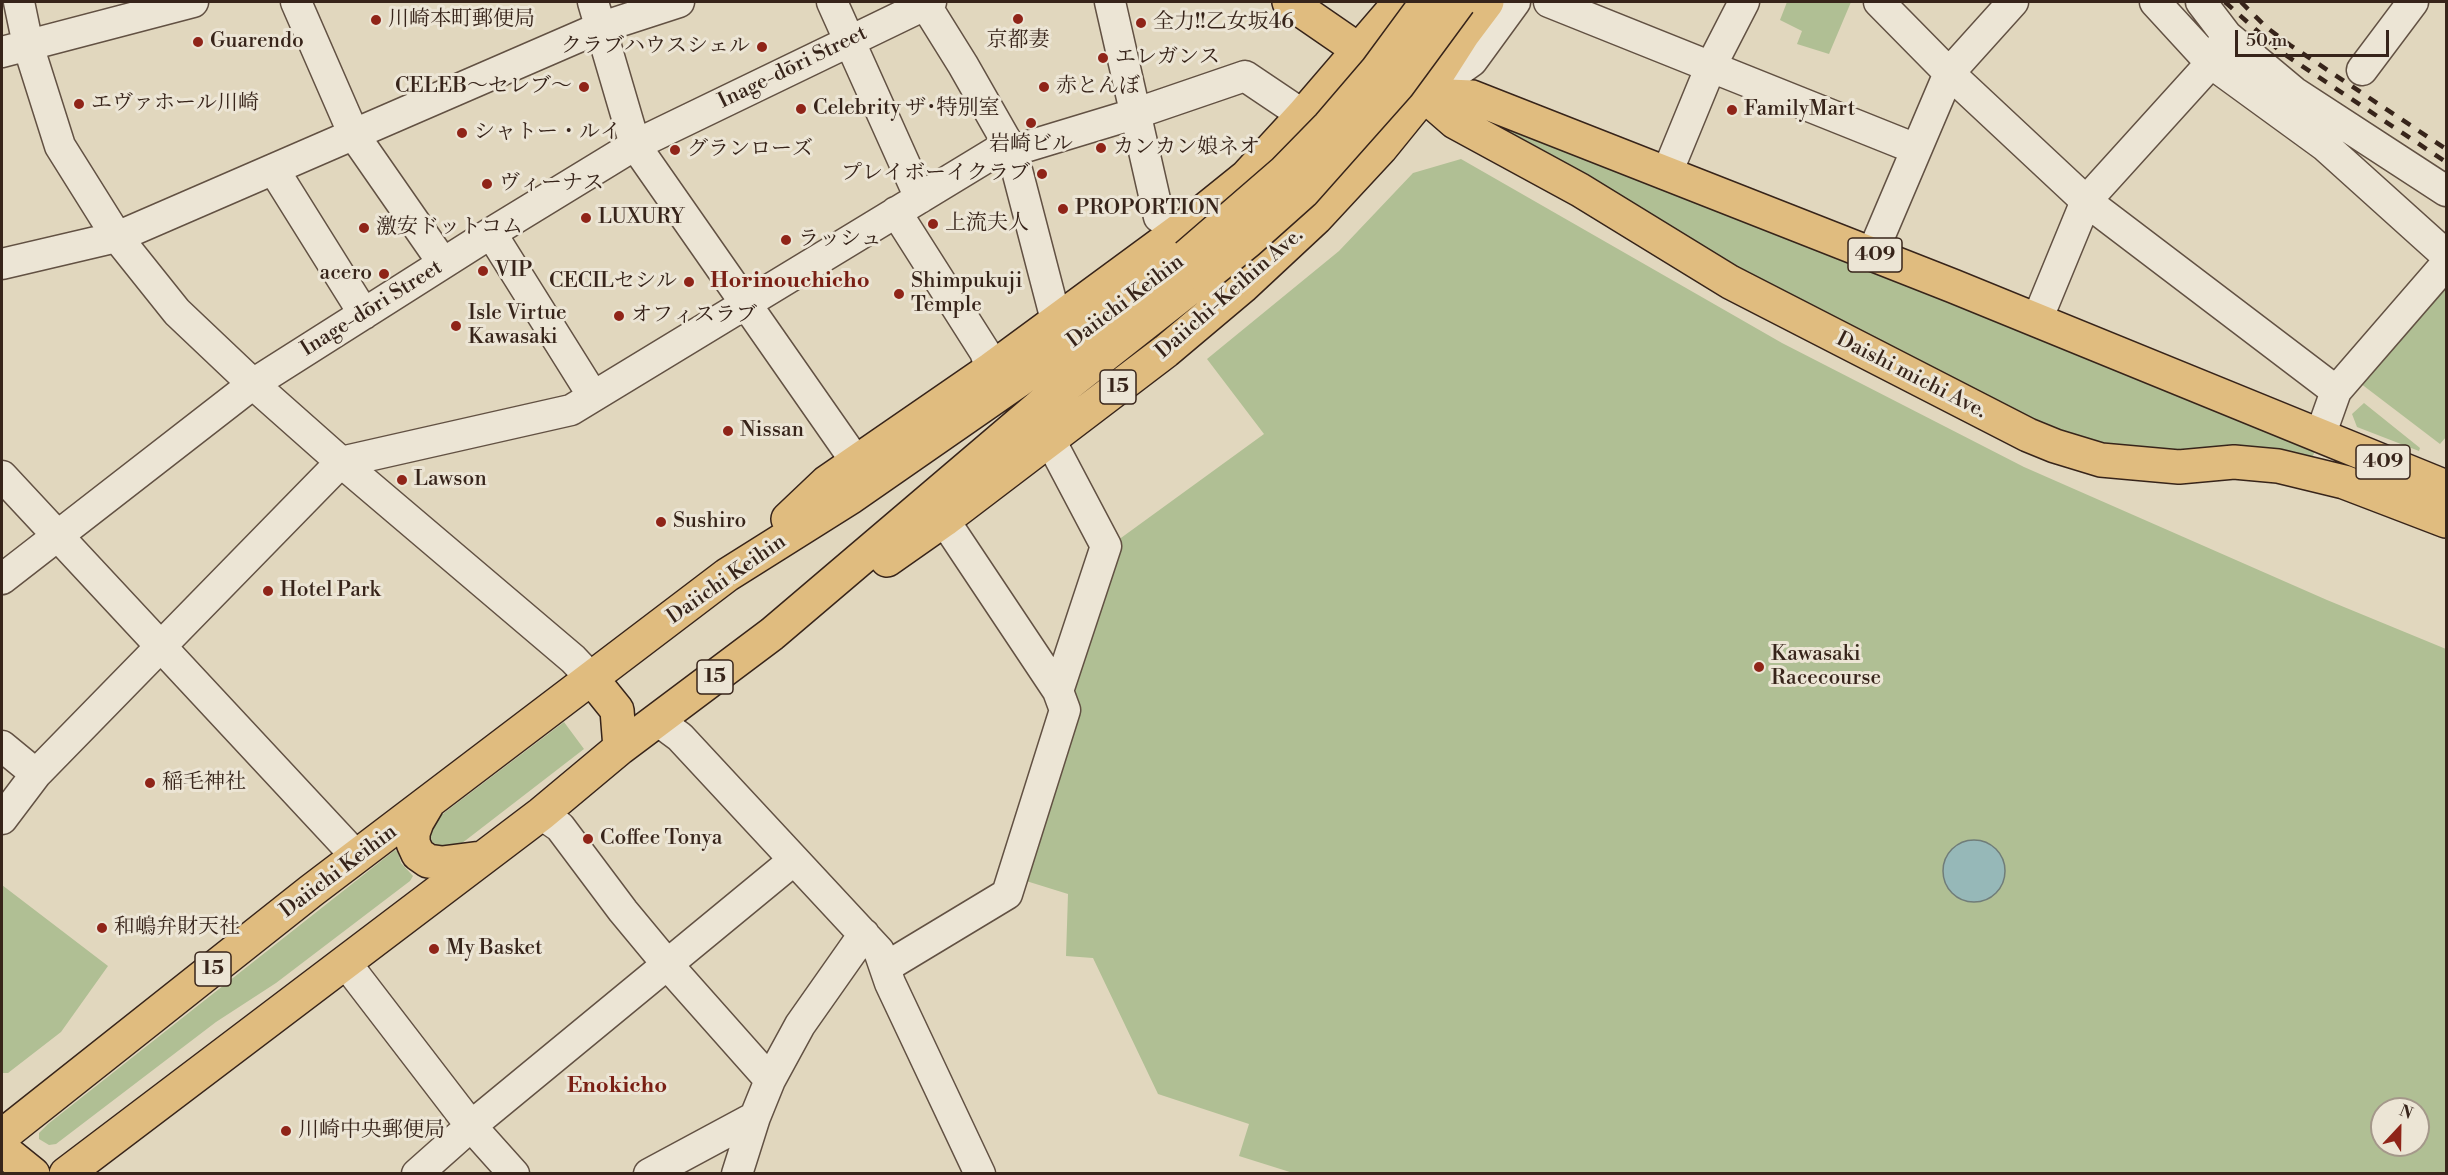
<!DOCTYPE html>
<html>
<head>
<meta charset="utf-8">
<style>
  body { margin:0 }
  #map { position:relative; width:2448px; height:1175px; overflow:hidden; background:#e1d7be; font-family:"Libre Bodoni",serif }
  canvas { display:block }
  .frame { position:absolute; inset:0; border:3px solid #37241a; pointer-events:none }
  .north { position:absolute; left:2370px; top:1097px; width:60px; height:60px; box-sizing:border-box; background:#ece5d5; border:2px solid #a4988a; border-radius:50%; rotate:22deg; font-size:16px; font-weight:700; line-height:24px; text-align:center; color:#37241a }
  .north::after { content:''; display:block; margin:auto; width:21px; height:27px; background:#8f2418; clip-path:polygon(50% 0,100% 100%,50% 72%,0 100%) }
  .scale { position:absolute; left:2235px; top:30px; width:154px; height:27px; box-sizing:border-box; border:3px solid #37241a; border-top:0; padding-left:8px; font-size:18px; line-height:21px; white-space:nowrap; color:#37241a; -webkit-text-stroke:4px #ece5d5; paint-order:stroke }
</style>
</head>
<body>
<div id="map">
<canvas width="2448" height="1175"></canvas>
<div class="frame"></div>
<div class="north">N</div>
<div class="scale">50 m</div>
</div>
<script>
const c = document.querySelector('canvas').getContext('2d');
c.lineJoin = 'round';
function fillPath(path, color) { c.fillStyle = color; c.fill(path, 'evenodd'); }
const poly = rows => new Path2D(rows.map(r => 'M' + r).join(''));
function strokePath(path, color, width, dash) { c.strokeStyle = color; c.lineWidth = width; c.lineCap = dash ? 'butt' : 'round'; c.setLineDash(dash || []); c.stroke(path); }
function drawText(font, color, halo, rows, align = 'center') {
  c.font = font + ' "Libre Bodoni","Noto Serif JP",serif'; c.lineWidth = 6; c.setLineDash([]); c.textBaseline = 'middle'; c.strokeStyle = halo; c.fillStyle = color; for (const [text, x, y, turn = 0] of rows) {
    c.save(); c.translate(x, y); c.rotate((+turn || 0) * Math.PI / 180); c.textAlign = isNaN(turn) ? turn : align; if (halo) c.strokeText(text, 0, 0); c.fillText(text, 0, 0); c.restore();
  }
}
fillPath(poly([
  [1787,2,1851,2,1829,54,1797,44,1802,31,1780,20],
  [1499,114,2317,445,2313,456,2187,455,2071,441,1725,268,1495,126],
  [1461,159,1782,343,2024,467,2327,600,2446,649,2446,1173,1293,1173,1239,1156,1249,1124,1158,1094,1093,958,1066,956,1068,894,1023,880,1066,684,1114,543,1264,434,1207,359,1339,251,1413,173],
  [2382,1109,2418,1109,2418,1145,2382,1145],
  [2446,281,2446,437,2440,444,2356,380],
  [2364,403,2420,448,2419,451,2357,427,2352,414],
  [564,722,584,749,457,847,440,847,432,842,430,834,436,819],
  [395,850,398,852,401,863,413,876,410,881,276,983,216,1022,56,1144,49,1145,39,1139,39,1133,48,1124],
  [2,885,108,966,61,1032,8,1073,2,1073]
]), '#b0bf94');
const water = poly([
  '1943 871a31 31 0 1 1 62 0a31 31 0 1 1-62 0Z'
]);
fillPath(water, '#96b8b8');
strokePath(water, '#707d79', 1.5);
const minor = poly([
  [19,2,28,45,60,146,117,237,177,312,253,384,341,462,573,659,592,679],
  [296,2,354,135,443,263],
  [593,2,635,145,857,463],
  [832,2,920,198],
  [1110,2,1159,217],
  [1549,2,1916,149],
  [1879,2,1949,73,2086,201,2336,391],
  [2155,2,2211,63,2325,146,2446,255],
  [2201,2,2227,36,2294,92,2446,191],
  [925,4,963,65,1012,151,1056,320],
  [2,52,193,2],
  [2362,70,2413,2],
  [1427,93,1472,61,1515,2],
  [1012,151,1134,114,1245,76,1303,115],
  [274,170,364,314],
  [1667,173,1711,66,1744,2],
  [896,212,985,352,991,369],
  [491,233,593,396],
  [1872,254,1949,73,2013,2],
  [2,264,117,237,599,28,679,2],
  [2037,320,2086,201,2211,63,2227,36],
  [2320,436,2336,391,2446,264],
  [1049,438,1106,546,1058,691],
  [2,476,357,857],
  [2,579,253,384,491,233,635,145,931,2],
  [657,720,680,737,879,951,890,983,980,1174],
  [2,746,36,774],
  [541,814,560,827,623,911,667,964,770,1080],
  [2,819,36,774,341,462,571,410,1007,145],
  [345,962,471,1126,514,1174],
  [886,967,1007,894,1065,710,1058,691,944,520],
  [417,1174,471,1126,794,860],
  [649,1174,755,1117],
  [737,1174,755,1117,770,1080,800,1025,864,934]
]);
const highway = poly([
  [1289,2,1424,95,1455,122,1580,190,1730,282,2028,435,2055,446,2101,460,2179,467,2234,462,2278,466,2344,482,2446,521],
  [1424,95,1472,97,1953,286,2446,487],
  [788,519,827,482,991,369,1180,230,1247,176,1303,115,1400,2],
  [887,560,944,520,1166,351,1242,287,1316,218,1381,148,1424,95,1463,34,1487,2],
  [592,679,617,710,620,748],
  [427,805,417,822,413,833,413,843,418,854,428,861,442,863,481,858],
  [2,1136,311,891,727,575,851,497,1018,381,1187,256],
  [2,1149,33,1174],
  [66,1174,541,814,620,748,772,634,1040,406,1205,276]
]);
strokePath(minor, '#625143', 33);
strokePath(highway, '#37241a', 36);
strokePath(minor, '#ece5d5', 30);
strokePath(highway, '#e0bc7f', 33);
strokePath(poly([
  [2225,2,2281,52,2446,162],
  [2241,2,2266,27,2290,45,2446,149]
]), '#37241a', 4.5, [10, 10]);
const highwayBridge = poly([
  [1187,256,1284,172,1329,126,1377,70,1427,2],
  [1205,276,1247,242,1303,192,1398,85,1459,2]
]);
strokePath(highwayBridge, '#37241a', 36, []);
strokePath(highwayBridge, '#e0bc7f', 33);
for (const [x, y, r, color] of [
  [1018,19,6,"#8f2418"],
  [376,20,6,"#8f2418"],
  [1141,23,6,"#8f2418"],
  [198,42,6,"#8f2418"],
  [762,47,6,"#8f2418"],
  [1103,58,6,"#8f2418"],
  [584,87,6,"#8f2418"],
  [1044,87,6,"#8f2418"],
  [79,104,6,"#8f2418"],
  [801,109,6,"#8f2418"],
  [1732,110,6,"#8f2418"],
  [1031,123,6,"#8f2418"],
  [462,133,6,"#8f2418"],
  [1101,148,6,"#8f2418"],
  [675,150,6,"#8f2418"],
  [1042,174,6,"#8f2418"],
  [487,184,6,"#8f2418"],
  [1063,209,6,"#8f2418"],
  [586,218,6,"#8f2418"],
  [933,224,6,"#8f2418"],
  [364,228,6,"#8f2418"],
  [786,240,6,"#8f2418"],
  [483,271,6,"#8f2418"],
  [384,274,6,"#8f2418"],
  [689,282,6,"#8f2418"],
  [899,294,6,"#8f2418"],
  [619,316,6,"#8f2418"],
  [456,326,6,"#8f2418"],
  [728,431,6,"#8f2418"],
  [402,480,6,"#8f2418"],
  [661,522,6,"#8f2418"],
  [268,591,6,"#8f2418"],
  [1759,667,6,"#8f2418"],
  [150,783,6,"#8f2418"],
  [588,839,6,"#8f2418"],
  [102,928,6,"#8f2418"],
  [434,949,6,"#8f2418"],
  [286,1131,6,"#8f2418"]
]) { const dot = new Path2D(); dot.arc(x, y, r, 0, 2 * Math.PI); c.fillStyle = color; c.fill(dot); strokePath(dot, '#ece5d5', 2); }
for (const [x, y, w] of [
  [1875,255,54],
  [1118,387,36],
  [2383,462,54],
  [715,677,36],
  [213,969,36]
]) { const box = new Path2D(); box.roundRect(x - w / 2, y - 17, w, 34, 4.5); c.fillStyle = '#ece5d5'; c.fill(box); strokePath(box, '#37241a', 1.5); }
drawText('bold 20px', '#37241a', null, [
  ["409",1875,255],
  ["15",1118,387],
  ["409",2383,462],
  ["15",715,677],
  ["15",213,969]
]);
drawText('21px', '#37241a', '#ece5d5', [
  ["川崎本町郵便局",388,20],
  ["全力!!乙女坂46",1153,23],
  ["京都妻",1018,41,"center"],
  ["Guarendo",210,42],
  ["クラブハウスシェル",750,47,"right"],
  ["エレガンス",1115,58],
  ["CELEB～セレブ～",572,87,"right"],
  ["赤とんぼ",1056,87],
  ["エヴァホール川崎",91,104],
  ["Celebrity ザ･特別室",813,109],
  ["FamilyMart",1744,110],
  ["シャトー・ルイ",474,133],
  ["岩崎ビル",1031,145,"center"],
  ["カンカン娘ネオ",1113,148],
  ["グランローズ",687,150],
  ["プレイボーイクラブ",1030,174,"right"],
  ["ヴィーナス",499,184],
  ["PROPORTION",1075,209],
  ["LUXURY",598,218],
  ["上流夫人",945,224],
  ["激安ドットコム",376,228],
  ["ラッシュ",798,240],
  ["VIP",495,271],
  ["acero",372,274,"right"],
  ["CECILセシル",677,282,"right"],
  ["Shimpukuji",911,282],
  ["Temple",911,306],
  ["Isle Virtue",468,314],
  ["Kawasaki",468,338],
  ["オフィスラブ",631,316],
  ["Nissan",740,431],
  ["Lawson",414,480],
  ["Sushiro",673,522],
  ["Hotel Park",280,591],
  ["Kawasaki",1771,655],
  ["Racecourse",1771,679],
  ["稲毛神社",162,783],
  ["Coffee Tonya",600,839],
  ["和嶋弁財天社",114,928],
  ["My Basket",446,949],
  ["川崎中央郵便局",298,1131]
], 'left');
drawText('21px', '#37241a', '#ece5d5', [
  ["Inage-dōri Street",793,68,-26],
  ["Daiichi-Keihin Ave.",1230,294,-41],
  ["Daiichi Keihin",1126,302,-37],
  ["Inage-dōri Street",372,309,-32],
  ["Daishi michi Ave.",1911,376,27],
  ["Daiichi Keihin",727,580,-35],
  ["Daiichi Keihin",339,872,-37]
]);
drawText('bold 22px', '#7a1f14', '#ece5d5', [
  ["Horinouchicho",790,282],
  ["Enokicho",617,1087]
]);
</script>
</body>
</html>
